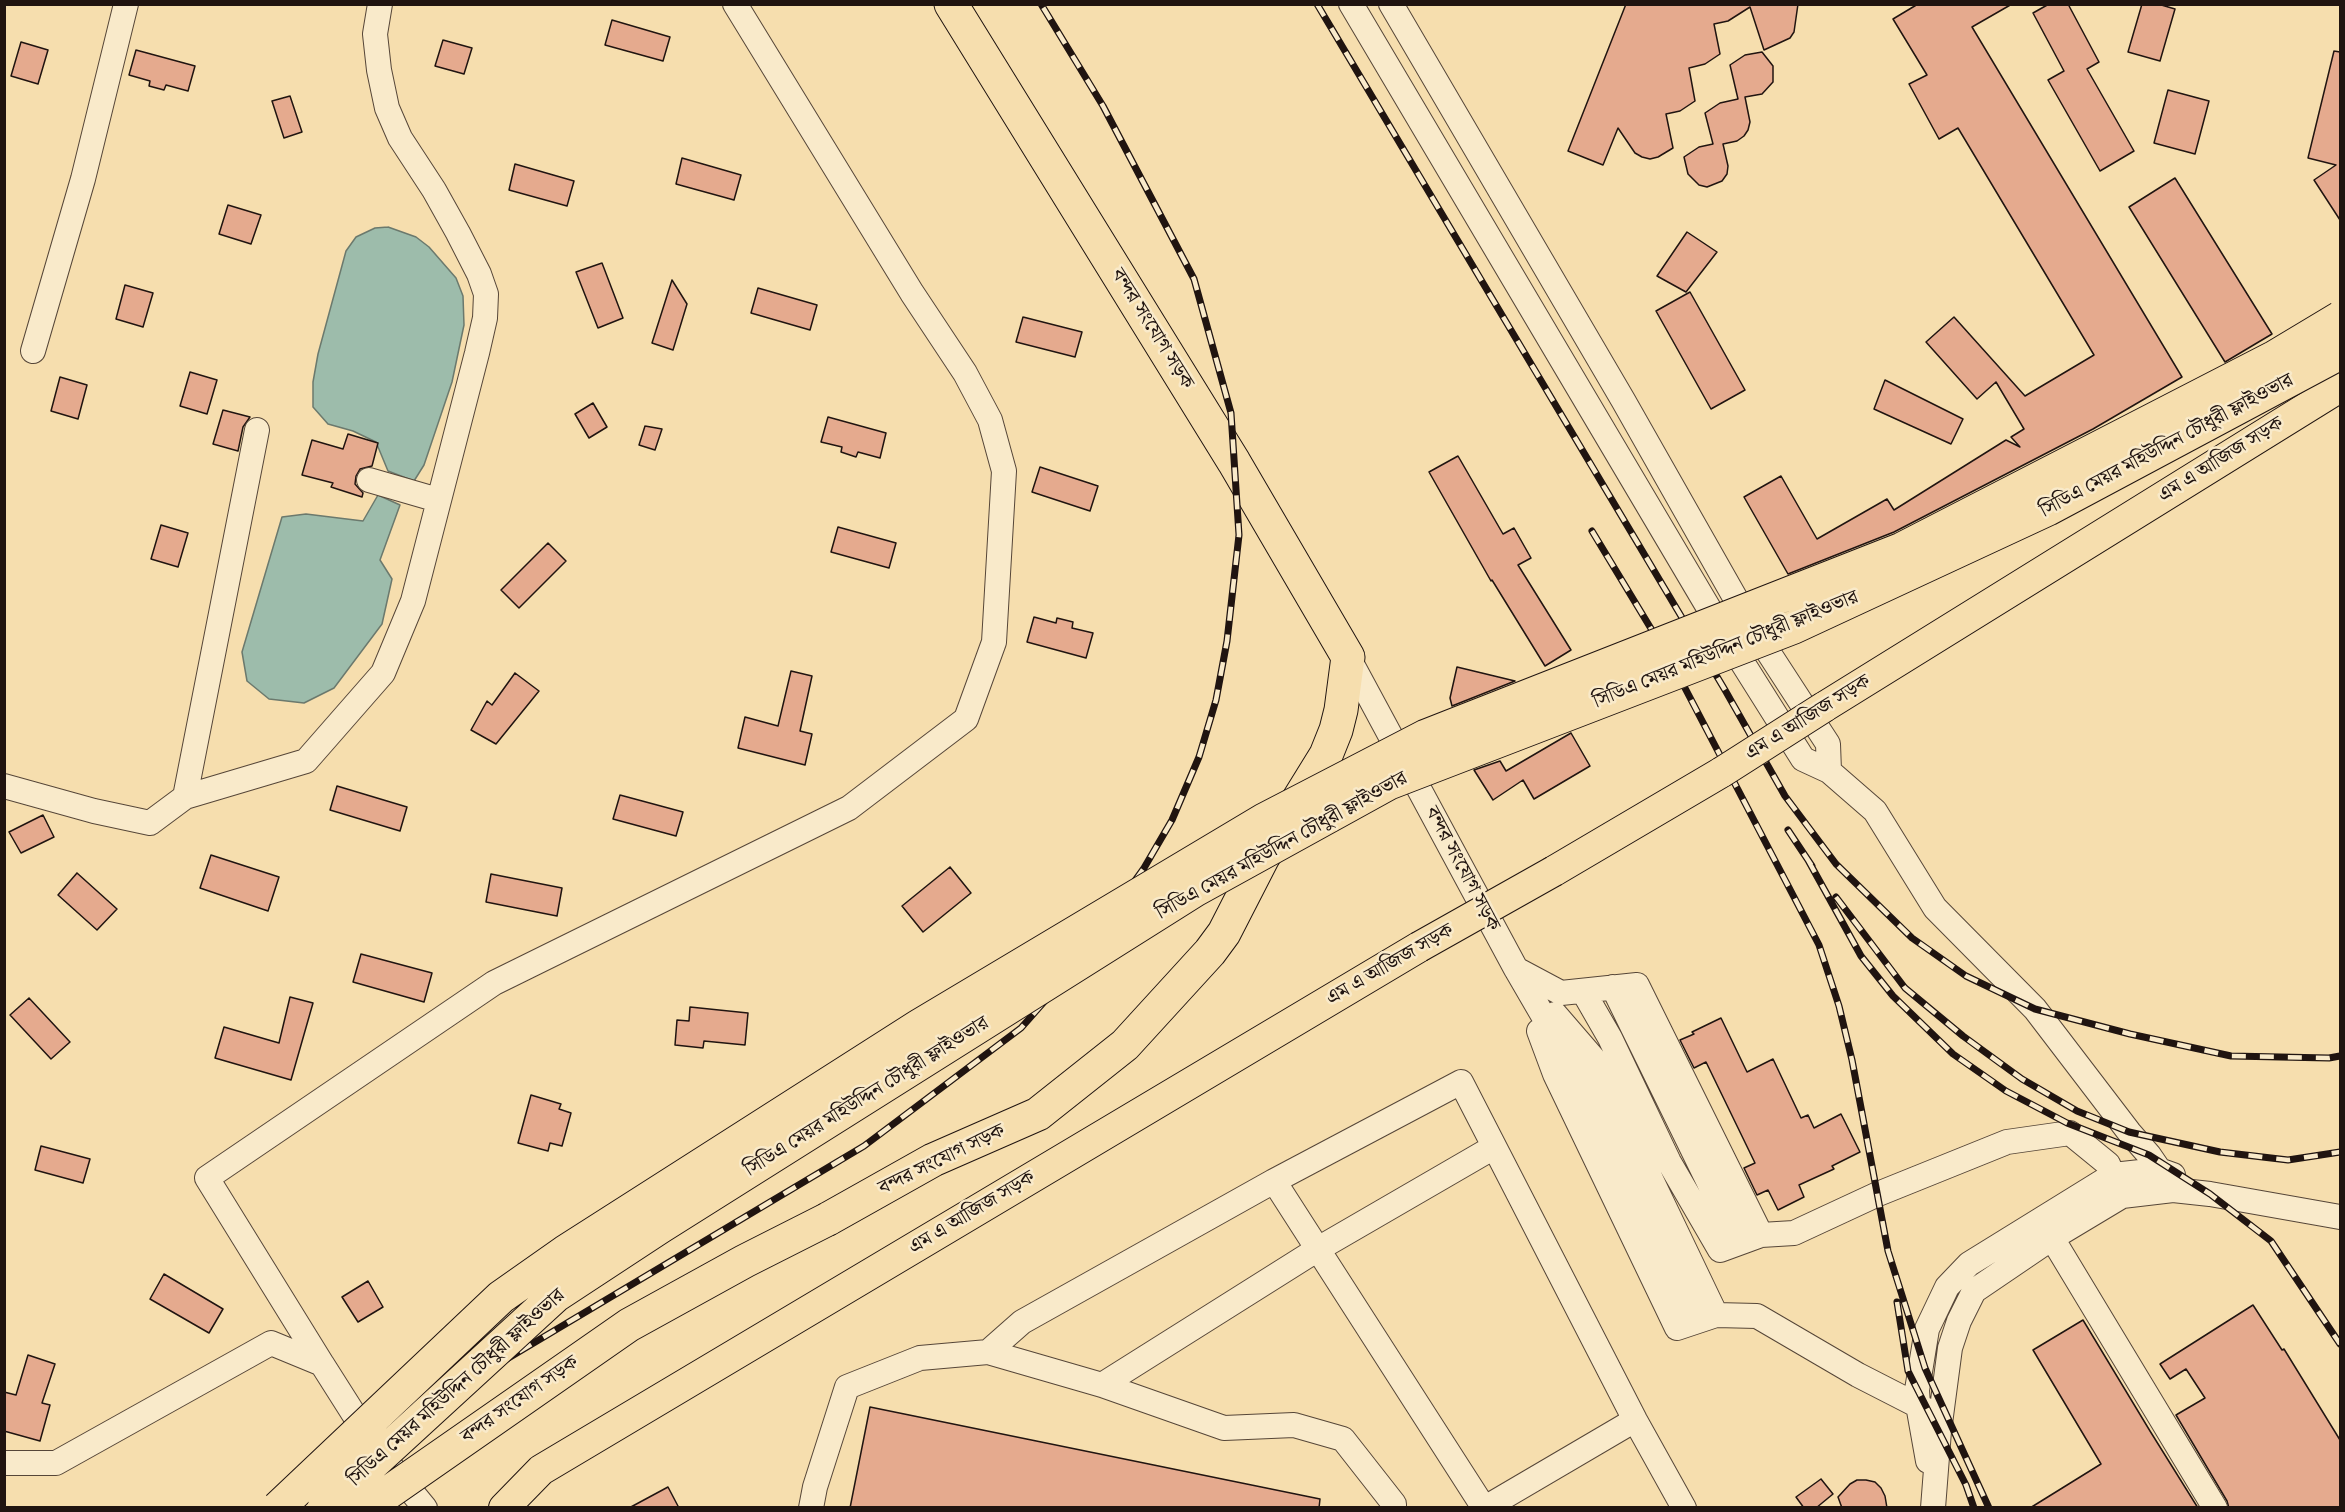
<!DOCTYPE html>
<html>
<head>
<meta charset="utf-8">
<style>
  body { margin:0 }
  #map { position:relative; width:2345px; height:1512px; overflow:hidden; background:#f6deae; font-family:"IM FELL French Canon",serif }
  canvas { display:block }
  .frame { position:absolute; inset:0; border:6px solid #201410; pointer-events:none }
</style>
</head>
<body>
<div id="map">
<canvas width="2345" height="1512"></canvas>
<div class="frame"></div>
</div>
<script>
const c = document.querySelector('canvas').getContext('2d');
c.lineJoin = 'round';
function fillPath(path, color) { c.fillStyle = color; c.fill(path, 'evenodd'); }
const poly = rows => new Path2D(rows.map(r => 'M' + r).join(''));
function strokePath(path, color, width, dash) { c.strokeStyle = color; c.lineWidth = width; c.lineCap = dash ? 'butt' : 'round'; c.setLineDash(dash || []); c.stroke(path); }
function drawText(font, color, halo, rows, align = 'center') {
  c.font = font + ' "IM FELL French Canon","Noto Serif Bengali",serif'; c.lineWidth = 5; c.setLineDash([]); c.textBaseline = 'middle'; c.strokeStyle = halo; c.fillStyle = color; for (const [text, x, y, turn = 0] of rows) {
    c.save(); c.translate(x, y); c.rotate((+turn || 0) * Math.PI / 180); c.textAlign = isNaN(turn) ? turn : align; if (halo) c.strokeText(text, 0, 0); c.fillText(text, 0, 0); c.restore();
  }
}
const water = poly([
  [388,227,416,237,429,247,456,278,463,296,464,325,452,382,424,465,414,481,388,471,376,442,353,431,328,424,313,407,313,382,318,354,346,251,356,237,375,228,388,227],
  [378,495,400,505,380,560,392,579,382,624,334,688,304,703,269,699,247,681,242,652,282,517,306,514,363,521,378,495]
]);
fillPath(water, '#9dbcab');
strokePath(water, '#6b796d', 1.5);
const building = poly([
  [1626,4,1798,4,1794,32,1790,38,1764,50,1750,7,1728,21,1714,24,1720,54,1705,64,1689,68,1695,101,1680,111,1666,114,1673,148,1658,157,1650,159,1642,157,1635,153,1618,128,1603,165,1568,151,1626,4],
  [1918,4,2012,4,1972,27,2182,377,2093,429,1894,532,1788,574,1744,497,1781,476,1817,539,1887,499,1894,510,2006,440,2020,447,2011,437,2024,429,1996,382,1977,399,1926,342,1954,317,2025,396,2094,355,1958,128,1939,139,1909,84,1927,75,1893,19,1918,4],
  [2049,4,2068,4,2099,62,2087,69,2134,151,2100,171,2048,80,2064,71,2033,13,2049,4],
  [2142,4,2158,4,2175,9,2160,61,2128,52,2142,4],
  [612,20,670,37,663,61,605,45,612,20],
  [443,40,472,48,464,74,435,66,443,40],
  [21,42,48,50,38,84,11,76,21,42],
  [136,50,195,66,188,91,166,85,164,90,149,86,150,81,129,75,136,50],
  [2334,51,2340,52,2340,220,2314,180,2336,165,2308,158,2334,51],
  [1762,52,1773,66,1773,82,1762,94,1745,97,1750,122,1748,130,1744,136,1737,141,1723,144,1728,166,1727,174,1722,181,1707,187,1699,185,1688,174,1684,157,1699,147,1713,144,1705,113,1720,103,1738,99,1730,65,1745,55,1762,52],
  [2168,90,2209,101,2195,154,2154,143,2168,90],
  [290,96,302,132,284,138,272,101,290,96],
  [682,158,741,175,734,200,676,184,682,158],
  [515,164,574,181,567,206,509,190,515,164],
  [2175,178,2272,334,2225,362,2129,207,2175,178],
  [228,205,261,215,251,244,219,234,228,205],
  [1687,232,1717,252,1686,292,1657,276,1687,232],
  [602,263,623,318,598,328,576,272,602,263],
  [672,280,687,304,673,350,652,343,672,280],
  [125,285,153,293,143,327,116,319,125,285],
  [758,288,817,305,810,330,751,313,758,288],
  [1690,292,1745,390,1711,409,1656,311,1690,292],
  [1023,317,1082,332,1075,357,1016,342,1023,317],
  [190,372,217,380,207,414,180,406,190,372],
  [60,377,87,385,78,419,51,411,60,377],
  [1885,380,1963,419,1951,444,1874,409,1885,380],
  [593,403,607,427,589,438,575,414,593,403],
  [223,410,250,417,243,427,238,451,213,444,223,410],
  [828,417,886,433,880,458,858,452,856,457,841,452,842,447,821,442,828,417],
  [645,426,662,429,655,450,639,445,645,426],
  [348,434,378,443,372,466,360,469,356,476,355,484,363,493,362,497,331,487,333,483,302,475,312,440,343,449,348,434],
  [1458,456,1503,534,1514,528,1531,558,1518,565,1571,650,1545,666,1492,580,1491,581,1429,472,1458,456],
  [1040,467,1098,486,1090,511,1032,492,1040,467],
  [161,525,188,533,178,567,151,559,161,525],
  [838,527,896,543,889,568,831,552,838,527],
  [548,543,566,561,519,608,501,590,548,543],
  [1034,617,1056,623,1057,618,1073,622,1072,628,1093,633,1086,658,1027,642,1034,617],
  [1457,667,1515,681,1452,706,1450,698,1457,667],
  [791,671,812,676,800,731,812,734,805,765,738,748,745,717,778,726,791,671],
  [515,673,539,691,496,744,471,730,487,701,492,705,515,673],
  [1571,733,1590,766,1534,799,1523,780,1493,800,1474,770,1500,761,1506,771,1571,733],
  [337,786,407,807,400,831,330,810,337,786],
  [620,795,683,812,676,836,613,819,620,795],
  [43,815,54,837,21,853,9,832,43,815],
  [211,855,279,877,268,911,200,888,211,855],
  [950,867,971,893,923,932,902,906,950,867],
  [77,873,117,909,97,930,58,895,77,873],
  [491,874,562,888,557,916,486,902,491,874],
  [361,954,432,973,424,1002,353,982,361,954],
  [290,997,313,1003,291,1080,215,1058,224,1027,279,1043,290,997],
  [29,998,70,1042,51,1059,10,1015,29,998],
  [690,1007,748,1013,745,1045,704,1041,703,1048,675,1045,677,1020,689,1021,690,1007],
  [1721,1018,1747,1072,1773,1059,1801,1118,1808,1115,1814,1128,1841,1114,1860,1152,1832,1166,1834,1169,1799,1185,1804,1197,1778,1210,1768,1190,1757,1195,1744,1168,1755,1163,1706,1062,1694,1068,1680,1040,1694,1034,1692,1032,1721,1018],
  [531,1095,561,1104,559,1109,571,1113,562,1146,550,1143,548,1151,518,1143,531,1095],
  [41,1146,90,1159,83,1183,35,1170,41,1146],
  [164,1274,223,1309,209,1333,150,1299,164,1274],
  [368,1281,383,1307,358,1322,342,1297,368,1281],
  [2253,1305,2282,1350,2284,1349,2340,1440,2340,1508,2229,1508,2227,1501,2176,1415,2205,1398,2186,1369,2170,1379,2160,1364,2253,1305],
  [2083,1320,2150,1431,2198,1508,2030,1508,2101,1464,2033,1350,2083,1320],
  [28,1355,55,1364,42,1403,50,1405,40,1441,4,1431,4,1392,16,1395,28,1355],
  [870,1407,1320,1499,1319,1508,850,1508,870,1407],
  [1821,1479,1833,1494,1816,1508,1804,1508,1796,1497,1821,1479],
  [1857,1480,1866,1480,1875,1482,1881,1488,1885,1496,1887,1508,1842,1508,1838,1497,1850,1484,1857,1480],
  [668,1487,679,1508,629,1508,668,1487]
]);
fillPath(building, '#e5aa8e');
strokePath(building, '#201410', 1.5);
const minor = poly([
  [1351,4,1720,627,1803,759,1829,771,1875,811,1935,908,2035,1009,2129,1132,2149,1155,2173,1190],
  [1391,4,1623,400,1750,624,1828,744,1829,771],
  [33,351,83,179,126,4],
  [369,480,438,500],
  [1348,657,1516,969,1570,1062,1696,1320],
  [4,786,94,811,150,823,185,797,257,430],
  [185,797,306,761,383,673,413,601,477,353,485,318,486,294,479,274,458,233,434,190,400,138,387,108,379,70,375,34,380,4],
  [1516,969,1561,993,1637,985,1761,1235],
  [1613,987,1738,1242],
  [1583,991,1610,1038,1669,1162,1720,1250,1761,1235,1794,1233,1878,1194,2007,1142,2070,1133,2108,1164,2122,1196],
  [1555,1014,1593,1058,1716,1315],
  [1539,1031,1555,1074,1677,1328,1716,1315,1757,1316,1858,1375,1940,1417],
  [1274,1181,1484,1508],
  [2052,1238,2215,1508],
  [988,1352,1102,1385,1224,1428,1294,1425,1343,1439,1394,1504,1394,1508],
  [322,1364,207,1178,494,983,849,808,966,719,994,642,1004,471,990,420,965,373,912,293,735,4],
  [1102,1385,1318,1249,1494,1147],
  [1928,1461,1918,1405,1917,1390,1927,1329,1947,1287,1969,1264,2113,1175,2159,1170,2173,1175],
  [4,1463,56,1463,271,1343,322,1364,374,1446,425,1508],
  [811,1508,815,1487,847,1387,920,1358,988,1352,1022,1322,1274,1181,1461,1082,1635,1420,1684,1508],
  [1485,1508,1635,1420],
  [1933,1508,1939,1431,1950,1348,1959,1321,1974,1291,2052,1238,2122,1196,2173,1190,2210,1194,2340,1217]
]);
const major = poly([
  [1824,707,2340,387],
  [1554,871,1722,772],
  [504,1508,541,1470,1419,947]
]);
const highway = poly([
  [828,1219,933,1160,1038,1114,1125,1045,1210,952,1224,933,1263,857,1326,755,1336,730,1341,710,1348,657,1234,462,951,4]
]);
strokePath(minor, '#564638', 26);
strokePath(major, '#201410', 32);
strokePath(highway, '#201410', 35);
strokePath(minor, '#f9eaca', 24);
strokePath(major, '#f6deae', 30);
strokePath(highway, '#f6deae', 33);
const rail = poly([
  [1317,4,1725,690,1785,796,1836,864,1912,938,1966,976,2035,1009,2130,1034,2231,1056,2329,1058,2340,1056],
  [1592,531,1673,665,1819,945,1839,1006,1852,1060,1888,1251,1925,1368,1989,1508],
  [1788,830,1812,866],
  [1808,860,1861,956,1893,996,1953,1054,2006,1091,2067,1123,2149,1155,2210,1194,2271,1241,2340,1344],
  [1836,897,1905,988,1963,1036,2022,1079,2077,1111,2129,1132,2220,1152,2288,1160,2340,1152],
  [1897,1302,1908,1371,1966,1485,1974,1508],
  [287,1508,374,1446,495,1366,864,1146,1021,1028,1066,977,1144,868,1172,820,1199,757,1216,700,1227,641,1239,535,1231,413,1194,279,1103,106,1041,4]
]);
strokePath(rail, '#201410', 7);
strokePath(rail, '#f9eaca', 4.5, [14]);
const majorBridge = poly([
  [1722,772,1824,707],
  [1419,947,1554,871]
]);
const highwayBridge = poly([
  [278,1508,501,1297,565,1252,919,1026,1264,820,1426,736,1902,549,2275,357,2340,318],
  [324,1508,555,1296,660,1227,1195,890,1389,783,1794,627,2048,509,2340,353],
  [366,1508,629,1325,745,1261,828,1219]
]);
strokePath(majorBridge, '#201410', 32, []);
strokePath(highwayBridge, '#201410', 35, []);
strokePath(majorBridge, '#f6deae', 30);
strokePath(highwayBridge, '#f6deae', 33);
drawText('20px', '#201410', '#f9eaca', [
  ["বন্দর সংযোগ সড়ক",1152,329,58],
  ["সিডিএ মেয়র মহিউদ্দিন চৌধুরী ফ্লাইওভার",2167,446,-28],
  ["এম এ আজিজ সড়ক",2221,460,-32],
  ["সিডিএ মেয়র মহিউদ্দিন চৌধুরী ফ্লাইওভার",1726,650,-22],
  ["এম এ আজিজ সড়ক",1808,718,-32],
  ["সিডিএ মেয়র মহিউদ্দিন চৌধুরী ফ্লাইওভার",1282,846,-29],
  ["বন্দর সংযোগ সড়ক",1462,869,62],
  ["এম এ আজিজ সড়ক",1390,965,-30],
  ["সিডিএ মেয়র মহিউদ্দিন চৌধুরী ফ্লাইওভার",867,1097,-32],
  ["বন্দর সংযোগ সড়ক",942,1160,-26],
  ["এম এ আজিজ সড়ক",972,1213,-31],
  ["সিডিএ মেয়র মহিউদ্দিন চৌধুরী ফ্লাইওভার",457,1388,-42],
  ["বন্দর সংযোগ সড়ক",520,1400,-35]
]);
</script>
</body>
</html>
